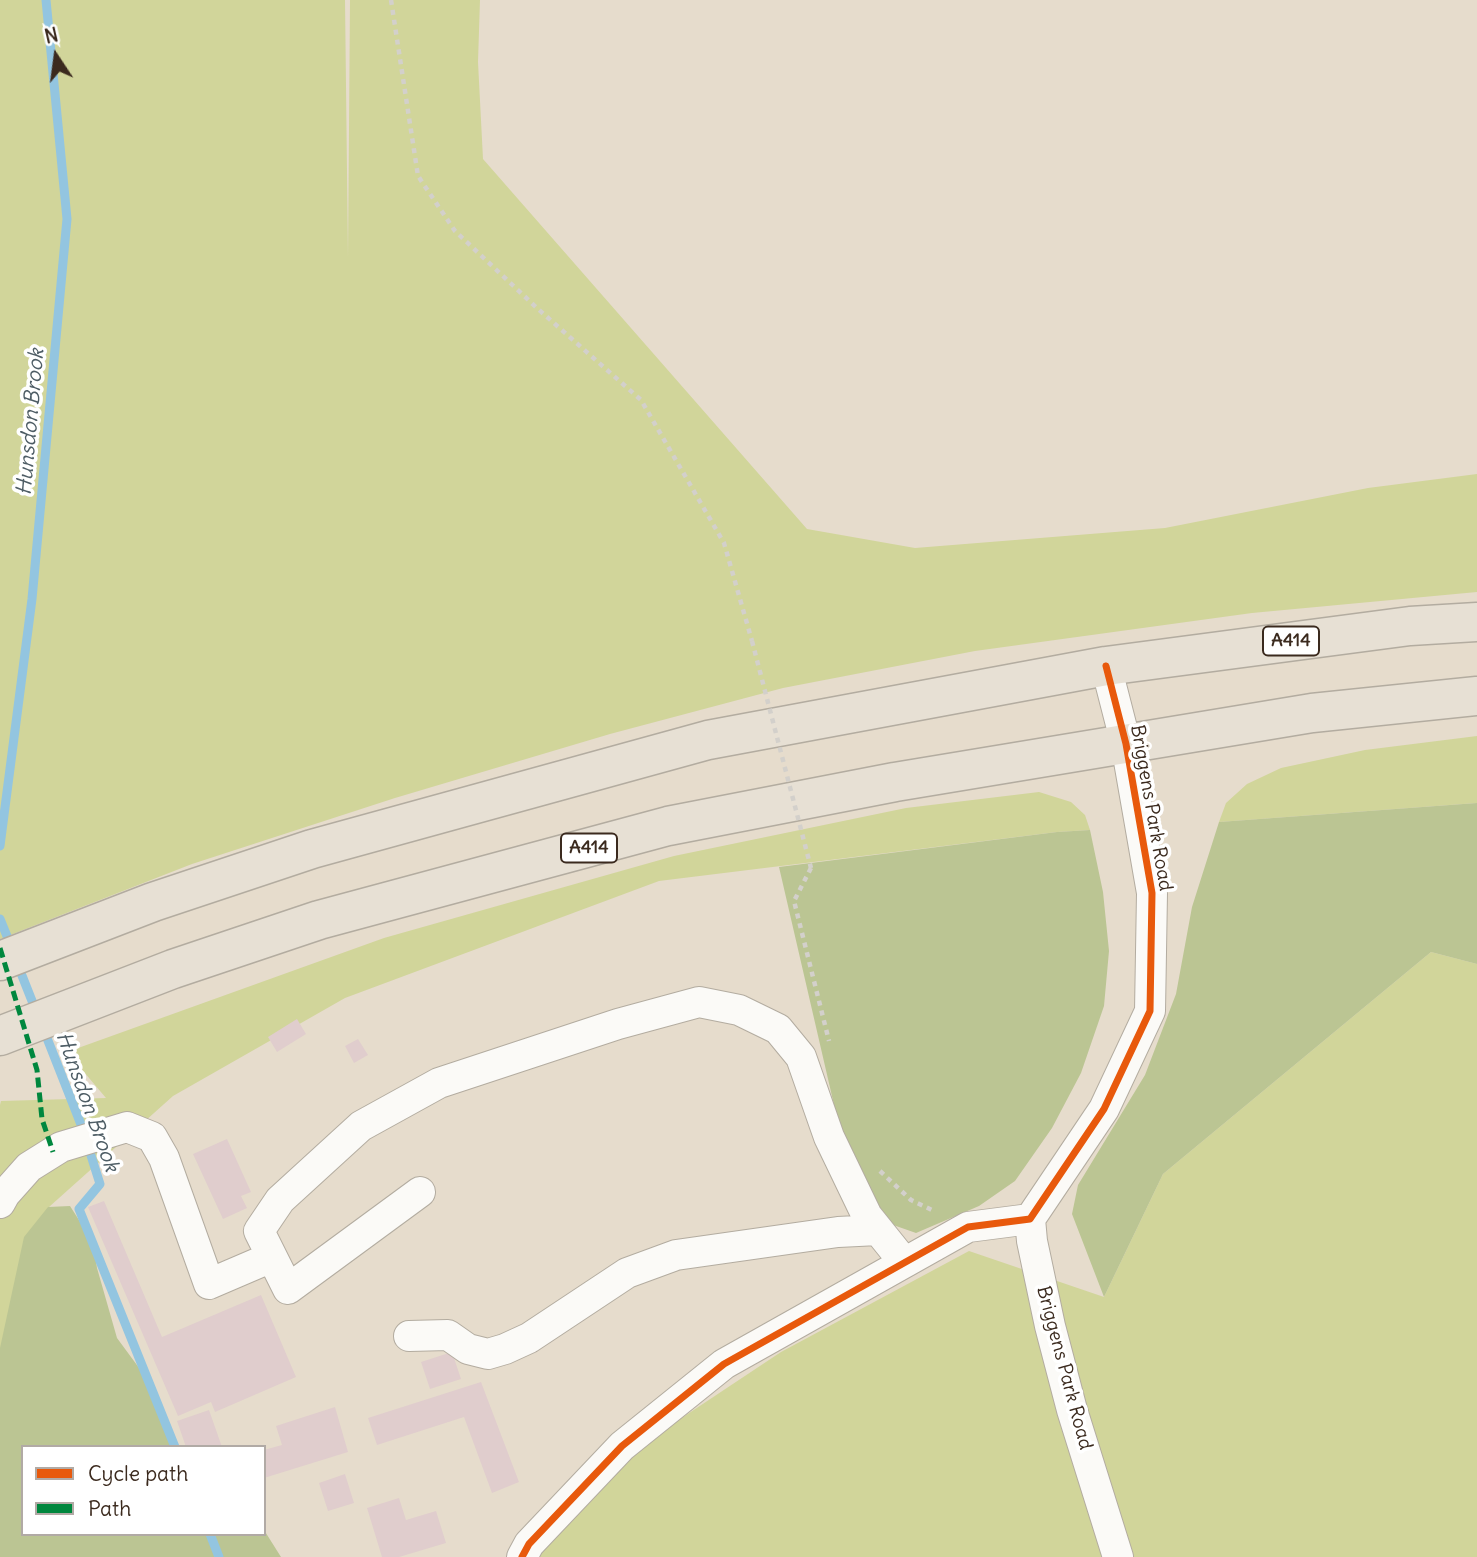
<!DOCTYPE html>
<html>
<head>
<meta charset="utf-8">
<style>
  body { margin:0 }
  #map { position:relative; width:1477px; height:1557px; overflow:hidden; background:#e6dccc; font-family:Delius,sans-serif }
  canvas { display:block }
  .legend { position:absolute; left:21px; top:1445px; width:245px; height:91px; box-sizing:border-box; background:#fff; border:2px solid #b1aaa5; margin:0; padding:9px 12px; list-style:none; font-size:21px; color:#3b2a1e }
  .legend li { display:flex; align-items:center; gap:14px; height:35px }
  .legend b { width:35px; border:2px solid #b1aaa5 }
  .north { position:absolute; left:21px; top:21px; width:70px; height:70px; -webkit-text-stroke:5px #fff; paint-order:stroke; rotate:347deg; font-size:19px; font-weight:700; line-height:28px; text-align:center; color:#3b2a1e }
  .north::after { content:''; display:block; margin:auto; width:24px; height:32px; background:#3b2a1e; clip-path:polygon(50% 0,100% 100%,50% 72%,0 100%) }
</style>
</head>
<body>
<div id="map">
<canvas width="1477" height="1557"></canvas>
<ul class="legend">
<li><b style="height:9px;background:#e8590c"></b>Cycle path</li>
<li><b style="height:9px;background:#00873e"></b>Path</li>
</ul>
<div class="north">N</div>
</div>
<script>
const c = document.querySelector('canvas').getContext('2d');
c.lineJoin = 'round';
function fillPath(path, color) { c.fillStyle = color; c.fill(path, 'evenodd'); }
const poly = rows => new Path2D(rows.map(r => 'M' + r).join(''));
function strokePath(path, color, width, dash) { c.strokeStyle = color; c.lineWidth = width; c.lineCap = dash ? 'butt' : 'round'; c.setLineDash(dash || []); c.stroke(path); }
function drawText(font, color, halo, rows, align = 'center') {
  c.font = font + ' Delius,sans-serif'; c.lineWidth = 7; c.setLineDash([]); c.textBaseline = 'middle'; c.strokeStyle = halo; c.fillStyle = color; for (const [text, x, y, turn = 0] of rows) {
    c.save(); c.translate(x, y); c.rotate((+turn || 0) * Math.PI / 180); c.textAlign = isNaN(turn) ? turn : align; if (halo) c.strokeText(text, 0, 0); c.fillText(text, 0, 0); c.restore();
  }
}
fillPath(poly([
  [0,0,345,0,348,258,350,0,480,0,478,62,483,159,807,529,915,548,1165,528,1368,488,1477,474,1477,592,1252,613,975,651,783,688,610,734,395,798,192,864,0,939],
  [1477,736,1477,803,1219,822,1226,803,1247,784,1281,768,1365,750],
  [1039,792,1071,802,1085,815,1090,830,1057,832,659,881,345,998,173,1096,49,1207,0,1368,0,1105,1,1101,106,1098,67,1052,384,938,674,856,906,808],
  [1431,952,1477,964,1477,1557,535,1557,629,1453,781,1352,969,1251,1104,1297,1163,1174]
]), '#d1d59a');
fillPath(poly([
  [1477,803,1477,964,1431,952,1163,1174,1104,1297,1072,1214,1078,1185,1145,1075,1176,994,1192,907,1219,822],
  [1090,830,1103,892,1109,951,1104,1006,1081,1073,1052,1128,1015,1181,979,1206,916,1233,859,1213,779,867,1057,832],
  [70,1206,93,1242,97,1268,117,1338,145,1376,171,1447,23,1447,23,1534,264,1534,264,1530,281,1557,0,1557,0,1348,24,1237,48,1207]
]), '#bbc593');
strokePath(poly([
  [0,846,32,599,67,219,46,0],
  [0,919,11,946],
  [17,963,36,1011],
  [43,1028,82,1127,100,1184,79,1209,175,1447],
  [210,1534,219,1557]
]), '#93c5e0', 9);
fillPath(poly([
  [297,1019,306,1034,277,1052,268,1037],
  [358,1039,368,1055,354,1063,345,1046],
  [227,1139,251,1192,241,1196,247,1208,223,1219,193,1154],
  [104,1201,162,1337,261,1295,296,1377,215,1412,211,1402,178,1416,88,1207],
  [452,1352,461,1379,430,1389,421,1362],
  [481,1382,519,1482,492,1493,464,1417,377,1445,368,1418],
  [335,1407,348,1452,264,1478,264,1450,282,1445,276,1426],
  [209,1410,222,1447,186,1447,177,1421],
  [345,1474,354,1503,328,1511,319,1483],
  [399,1498,406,1520,436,1511,446,1543,399,1557,382,1557,367,1508]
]), '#e0cdcd');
const minor = poly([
  [1106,666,1126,744,1152,893,1150,1011,1104,1109,1030,1219,1032,1241,1050,1326,1072,1410,1118,1557],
  [420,1192,288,1289,259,1231,280,1200,361,1126,439,1083,618,1024,699,1002,739,1010,778,1029,801,1057,829,1137,867,1216,904,1262],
  [0,1203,5,1194,29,1167,61,1147,127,1127,152,1137,164,1158,209,1284,272,1257],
  [409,1336,448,1335,468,1349,488,1354,505,1349,529,1338,627,1273,676,1255,838,1232,878,1230],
  [522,1557,529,1544,622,1446,724,1364,968,1227,1030,1219]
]);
const highway = poly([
  [0,961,153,902,312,849,708,740,1106,666,1410,626,1477,622],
  [0,1036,173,969,319,920,668,826,895,782,1312,713,1477,696]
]);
strokePath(minor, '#b3aca0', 32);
strokePath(highway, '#b3aca0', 41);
strokePath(poly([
  [391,0,418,176,455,231,538,309,641,400,724,543,752,641],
  [811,868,794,901,829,1041],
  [880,1171,911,1200,934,1211]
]), '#d3d0cb', 4.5, [5, 5]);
strokePath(minor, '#fbfaf7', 30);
strokePath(highway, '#e7e0d4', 38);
strokePath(poly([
  [752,641,811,868]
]), '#d3d0cb', 4.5, [5, 5]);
strokePath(poly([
  [0,948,37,1070,42,1119,53,1152]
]), '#00873e', 5, [10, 5]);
strokePath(poly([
  [522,1557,529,1544,622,1446,724,1364,968,1227,1030,1219,1104,1109,1150,1011,1152,893,1126,744,1106,666]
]), '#e8590c', 7);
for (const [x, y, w] of [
  [1291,641,56],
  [589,848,56]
]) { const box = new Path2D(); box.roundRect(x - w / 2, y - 14.5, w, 29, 5); c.fillStyle = '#fff'; c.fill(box); strokePath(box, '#3b2a1e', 2); }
drawText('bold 18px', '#3b2a1e', null, [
  ["A414",1291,641],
  ["A414",589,848]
]);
drawText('19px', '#3b2a1e', '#fff', [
  ["Briggens Park Road",1151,808,80],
  ["Briggens Park Road",1064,1368,75]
]);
drawText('italic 21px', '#4e5d65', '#fff', [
  ["Hunsdon Brook",31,422,-85],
  ["Hunsdon Brook",87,1102,70]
]);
</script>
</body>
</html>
